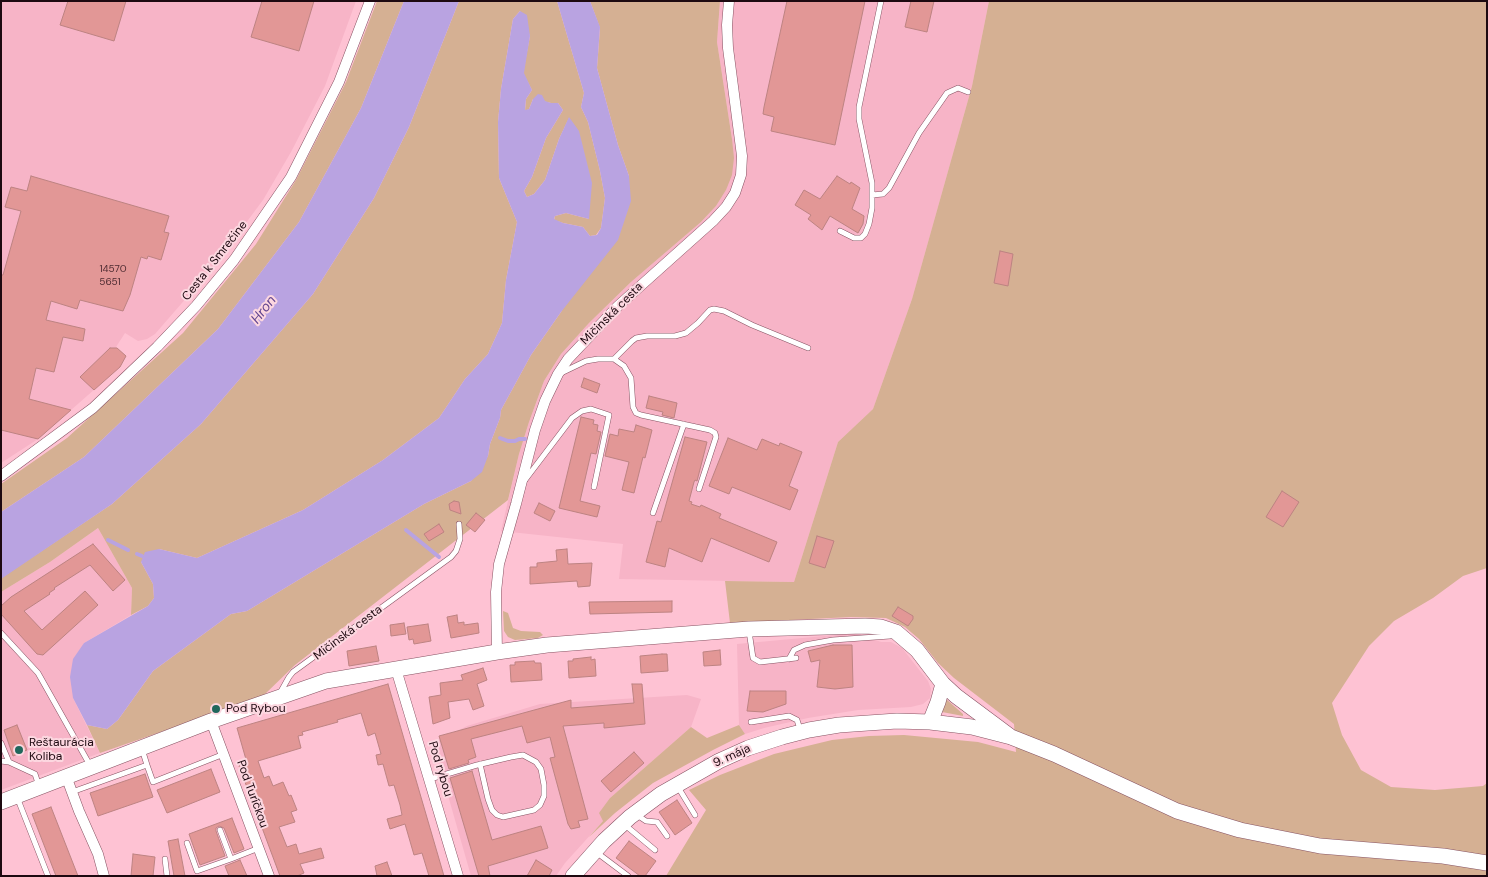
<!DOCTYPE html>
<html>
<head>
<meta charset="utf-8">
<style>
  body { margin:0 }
  #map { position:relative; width:1488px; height:877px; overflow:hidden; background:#fec2d3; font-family:"DM Sans",sans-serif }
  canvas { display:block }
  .frame { position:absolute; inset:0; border:2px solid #1d0910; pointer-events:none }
</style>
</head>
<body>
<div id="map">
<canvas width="1488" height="877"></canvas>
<div class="frame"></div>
</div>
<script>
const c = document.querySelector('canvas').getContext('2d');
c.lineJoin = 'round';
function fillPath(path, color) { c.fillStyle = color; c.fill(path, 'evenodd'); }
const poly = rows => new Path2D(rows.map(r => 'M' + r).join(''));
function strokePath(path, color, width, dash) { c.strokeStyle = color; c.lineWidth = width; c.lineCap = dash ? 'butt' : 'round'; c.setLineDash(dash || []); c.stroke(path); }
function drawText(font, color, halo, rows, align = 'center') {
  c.font = font + ' "DM Sans",sans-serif'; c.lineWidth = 4; c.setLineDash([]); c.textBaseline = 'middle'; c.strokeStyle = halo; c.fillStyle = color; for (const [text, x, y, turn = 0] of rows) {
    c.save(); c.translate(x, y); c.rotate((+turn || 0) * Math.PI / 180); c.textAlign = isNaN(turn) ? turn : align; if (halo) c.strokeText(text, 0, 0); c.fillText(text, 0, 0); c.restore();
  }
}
fillPath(poly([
  [1,1,356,1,325,86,291,152,263,200,231,243,208,273,155,334,147,339,138,341,125,333,116,347,126,356,120,367,38,439,1,463],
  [720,1,989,1,972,86,912,299,873,409,838,442,794,582,619,579,623,544,501,531,519,454,529,422,544,381,561,354,589,323,631,282,701,222,716,206,726,190,732,139,717,42],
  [98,528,132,588,131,615,84,643,73,698,100,753,1,790,1,592,50,562],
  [857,633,881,642,891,642,902,648,928,681,931,689,930,698,923,704,911,707,858,710,808,718,764,728,745,734,739,725,737,644],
  [687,695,701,699,691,727,610,798,603,821,565,863,556,876,471,876,433,743,467,726,540,704]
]), '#f7b4c7');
fillPath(poly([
  [377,1,404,1,361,108,299,222,218,329,84,457,1,512,1,484,67,438,183,333,256,244,296,180,346,82],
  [459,1,557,1,584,93,581,107,588,122,600,171,605,198,601,228,596,235,590,236,583,227,563,223,554,220,555,216,566,213,589,219,569,118,559,139,545,180,534,194,527,197,524,191,532,177,546,138,563,110,558,103,551,103,533,99,529,109,525,111,526,99,532,90,523,73,530,36,520,11,513,19,501,89,498,122,499,178,517,222,506,280,502,323,488,354,465,379,439,418,383,460,303,510,197,558,159,549,141,562,153,584,154,598,148,606,131,615,132,588,98,528,50,562,1,592,1,578,112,504,201,424,313,294,374,198,409,127],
  [590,1,720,1,717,42,732,139,734,158,732,175,726,190,716,206,701,222,631,282,589,323,561,354,544,381,529,422,519,454,508,500,295,665,262,697,100,753,87,725,107,729,118,720,153,671,231,614,247,611,424,504,471,481,488,456,490,444,500,418,501,410,531,355,561,312,629,176,618,145,597,68,600,28],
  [989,1,1487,1,1487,568,1463,576,1433,598,1394,621,1369,646,1332,703,1342,735,1361,770,1391,787,1435,790,1483,786,1487,783,1487,876,666,876,706,810,689,790,720,775,774,754,832,740,869,736,904,735,978,742,1016,752,1014,724,954,678,938,663,919,639,905,627,886,618,851,617,730,623,725,581,794,582,838,442,873,409,912,299,972,86],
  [503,611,508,613,513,628,521,631,540,632,543,635,538,638,515,640,508,637,504,631],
  [946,699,963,714,963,716,942,712],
  [739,725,745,734,713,750,653,783,615,813,589,837,603,821,599,813,610,798,691,727,707,738]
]), '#d5b093');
fillPath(poly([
  [404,1,459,1,409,127,374,198,313,294,201,424,112,504,1,579,1,512,84,457,218,329,299,222,361,108],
  [557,1,590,1,600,27,597,68,618,145,629,176,631,201,618,240,561,312,531,355,501,410,500,418,490,444,488,456,482,472,471,481,424,504,247,611,231,614,153,671,118,720,107,729,87,725,73,698,70,677,73,659,84,643,148,606,154,598,153,584,141,562,145,552,159,549,197,558,303,510,383,460,439,418,465,379,488,354,502,323,506,280,517,222,499,178,498,122,501,89,513,19,520,11,527,15,530,36,524,73,532,90,526,99,525,110,529,109,533,99,538,94,542,95,545,101,551,103,558,103,563,110,546,138,532,177,524,191,527,197,534,194,545,180,559,139,569,117,579,131,592,183,589,219,566,213,555,216,554,219,563,223,583,227,590,236,597,235,601,228,605,198,600,171,588,122,581,107,584,93]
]), '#b9a3e1');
strokePath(poly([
  [500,438,508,441,515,441,519,439,525,439],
  [406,530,439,557],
  [108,540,128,550],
  [137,554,142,556]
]), '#b9a3e1', 4);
const building = poly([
  [68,1,126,1,114,41,60,25,68,1],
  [262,1,314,1,299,51,251,37,262,1],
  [787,1,865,1,835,145,771,131,774,117,763,114,764,107,787,1],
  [911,1,934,1,927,32,905,27,911,1],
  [31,176,169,216,164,232,169,233,161,260,148,256,147,259,141,257,130,295,123,311,80,300,77,309,51,301,46,320,85,329,83,341,63,337,54,372,36,368,29,399,71,410,38,439,1,430,1,275,3,275,21,211,5,207,11,187,27,191,31,176],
  [837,176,850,184,851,182,860,188,852,209,864,216,863,224,858,233,830,216,822,230,808,219,811,215,795,205,804,190,820,199,837,176],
  [1000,251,1013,254,1008,286,994,283,1000,251],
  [110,348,117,348,126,356,120,367,94,390,80,377,110,348],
  [584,378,600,384,597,393,581,387,584,378],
  [649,396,677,403,674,418,662,415,663,412,646,408,649,396],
  [581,417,594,420,593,424,598,425,597,431,601,432,596,454,591,453,580,501,600,506,597,517,559,508,581,417],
  [636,425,652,430,645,458,643,457,634,493,622,490,629,462,605,456,610,434,618,436,619,429,634,432,636,425],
  [685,437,707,442,697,481,695,480,694,482,689,501,692,502,691,504,700,507,701,505,721,514,719,518,777,542,769,562,711,538,702,562,669,548,665,567,646,562,657,521,661,522,685,437],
  [728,438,757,450,762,439,779,446,780,443,802,452,789,486,798,490,790,510,732,487,729,494,709,486,728,438],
  [1282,491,1299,502,1283,527,1266,517,1282,491],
  [454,501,459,502,461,514,450,510,449,504,454,501],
  [539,503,555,511,550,521,534,513,539,503],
  [476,513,485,520,475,532,466,525,476,513],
  [439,524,444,532,429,541,424,534,439,524],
  [817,536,834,541,825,568,809,563,817,536],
  [93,544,125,580,113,591,90,565,54,588,55,589,49,593,50,594,24,611,42,630,85,591,98,605,43,655,37,654,1,614,1,606,11,597,93,544],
  [567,549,568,564,592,563,590,586,578,587,577,581,530,584,530,567,537,567,537,563,557,561,556,550,567,549],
  [672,601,672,612,590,614,589,602,672,601],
  [898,607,913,616,913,619,908,626,892,616,898,607],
  [457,615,458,623,464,622,464,625,478,623,479,633,451,638,447,617,457,615],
  [404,623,406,634,391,636,390,625,404,623],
  [428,624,431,641,414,644,413,639,409,640,407,627,428,624],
  [833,645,852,645,853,687,835,689,817,687,820,660,811,662,808,651,833,645],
  [376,646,379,661,349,666,347,651,376,646],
  [720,650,721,665,704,666,703,652,720,650],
  [662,654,667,654,668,671,641,673,640,656,662,654],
  [591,657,591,660,595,659,596,676,569,678,568,661,573,661,573,659,591,657],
  [534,661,535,663,541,663,542,680,511,682,510,665,515,665,515,662,534,661],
  [483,668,487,680,477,684,484,706,473,710,469,699,448,702,450,718,433,724,429,697,441,695,440,683,463,680,461,675,483,668],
  [388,684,444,876,429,876,422,853,414,855,405,824,390,829,387,819,402,815,400,805,394,785,389,786,383,764,378,765,376,755,381,754,375,733,368,736,361,713,337,720,338,722,302,732,303,735,298,736,301,748,258,761,264,778,269,776,273,786,283,782,289,796,291,795,297,810,291,812,295,822,279,827,287,847,296,844,299,854,321,848,324,858,300,864,304,873,297,876,280,876,239,766,247,763,237,728,388,684],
  [632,684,642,684,645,724,604,728,604,723,563,726,588,819,578,821,580,827,571,829,568,824,550,758,555,757,550,737,527,743,522,726,471,739,476,757,468,760,469,763,449,769,439,736,571,700,571,708,634,703,632,684],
  [750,691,786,691,786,704,763,712,747,711,750,691],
  [17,725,27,750,13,756,4,730,17,725],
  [634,752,644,763,611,792,601,781,634,752],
  [211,769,220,792,167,813,157,790,211,769],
  [472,771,492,840,541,826,548,848,488,866,490,876,479,876,450,778,472,771],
  [145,774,153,797,98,816,90,793,145,774],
  [677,800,692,823,675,835,659,812,677,800],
  [51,807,78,876,56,876,32,814,51,807],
  [232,818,244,849,234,853,224,828,219,826,216,828,216,831,225,856,200,865,189,834,232,818],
  [178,839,185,876,174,876,168,841,178,839],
  [629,841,656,861,645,876,640,876,616,858,629,841],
  [133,854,155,857,153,876,131,876,133,854],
  [240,860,247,876,229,876,225,866,240,860],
  [536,860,552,870,549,876,527,876,536,860],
  [387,862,392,876,377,876,375,866,387,862]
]);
fillPath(building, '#e29796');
strokePath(building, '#bd8382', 1);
const lane = poly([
  [872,195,883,194,889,188,919,133,947,93,958,88,968,92],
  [840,231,854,238,861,238,865,234,869,224,872,208,872,183,859,119,859,107,881,1],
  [614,359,632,341,636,338,647,336,675,336,686,333,698,323,710,310,714,309,724,311,752,325,808,348],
  [561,373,586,361,598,359,614,359,624,366,631,378,633,407,636,413,641,415,710,430,715,433,716,437,699,489],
  [525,480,572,418,582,411,591,409,609,415,594,487],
  [653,513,684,424],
  [749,631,753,658,760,662,796,658],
  [1,633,38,673,91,767],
  [789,659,794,650,805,645,833,640,890,636],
  [280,693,289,677,293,672,451,557,456,551,460,539,459,524],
  [751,722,789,716,797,720,801,732],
  [1,743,9,762],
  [142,749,147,765],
  [1,761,9,762,35,774,39,786],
  [430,779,477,765,511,757,523,755,536,762,541,769,544,785,544,796,540,805,534,810,503,817,497,815,492,810,488,799,480,764],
  [678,787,695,815],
  [72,792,147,765,153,782,224,754],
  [17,797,48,876],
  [637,815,646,821,657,822,667,836],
  [625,825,655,850],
  [220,830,231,859,259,848],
  [187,843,197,871,231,859],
  [596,852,628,876],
  [165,859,167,876]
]);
const street = poly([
  [1,476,93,408,157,347,196,306,234,260,291,177,339,82,370,1],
  [497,652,496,592,499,564,516,504,535,430,545,401,558,374,568,359,618,306,713,221,726,207,735,193,741,175,742,156,728,48,727,25,729,1],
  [396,669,458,876],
  [211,721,269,876],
  [66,776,79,811,98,854,104,876]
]);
const secondary = poly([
  [930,722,938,702,943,684],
  [1,802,211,721,326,681,497,652,547,645,749,629,865,626,881,627,896,632,917,650,943,684,956,696,1011,737],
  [573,876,604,841,630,817,661,794,719,761,748,748,782,737,809,730,839,725,897,721,930,722,972,727,1011,737,1054,754,1177,811,1240,830,1320,846,1443,856,1487,863]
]);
strokePath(lane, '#875363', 6);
strokePath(street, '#875363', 11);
strokePath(secondary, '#875363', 16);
strokePath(lane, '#fff', 5);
strokePath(street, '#fff', 10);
strokePath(secondary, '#fff', 15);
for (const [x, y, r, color] of [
  [216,709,5,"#20675c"],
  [19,750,5,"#20675c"]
]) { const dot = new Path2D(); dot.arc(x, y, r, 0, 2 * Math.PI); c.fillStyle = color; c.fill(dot); strokePath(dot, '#fcd7e0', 2); }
drawText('10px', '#4e2c32', null, [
  ["14570",113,269],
  ["5651",110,282]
]);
drawText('12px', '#1d0910', '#fcd7e0', [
  ["Cesta k Smrečine",215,261,-52],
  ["Mičinská cesta",612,314,-45],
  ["Mičinská cesta",348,633,-37],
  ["9. mája",732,756,-24],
  ["Pod rybou",440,769,73],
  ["Pod Turíčkou",252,794,70]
]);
drawText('12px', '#1d0910', '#fcd7e0', [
  ["Pod Rybou",226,709],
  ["Reštaurácia",29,743],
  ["Koliba",29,757]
], 'left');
drawText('italic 14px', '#634590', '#fcd7e0', [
  ["Hron",264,310,-52]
]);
</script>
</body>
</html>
